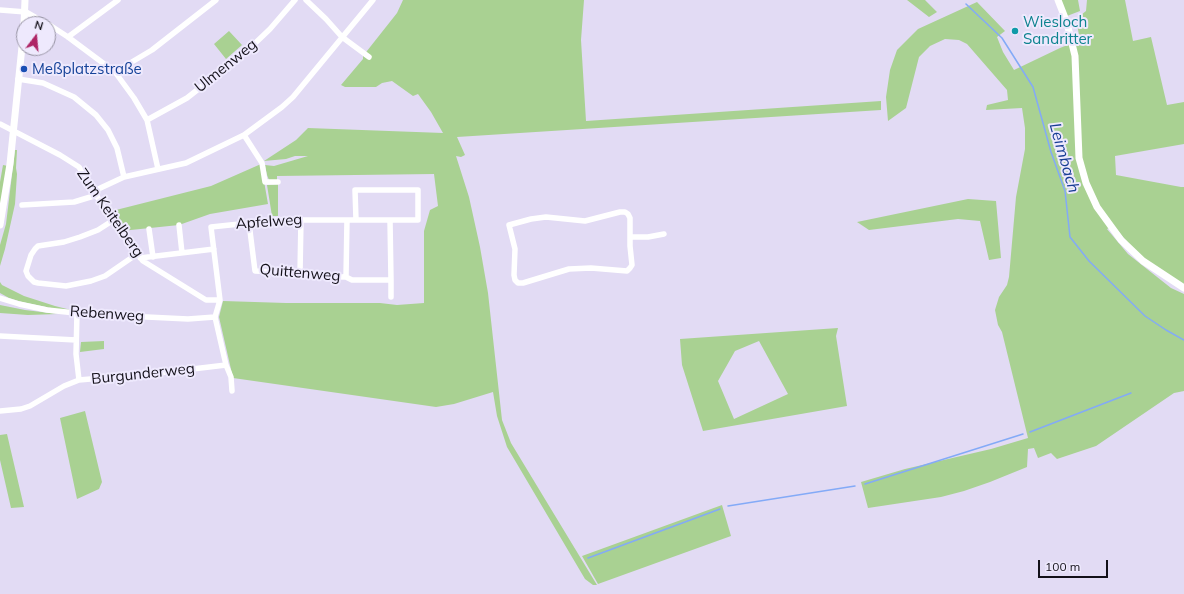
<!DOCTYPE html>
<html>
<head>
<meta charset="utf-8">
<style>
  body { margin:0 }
  #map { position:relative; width:1184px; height:594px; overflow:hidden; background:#e2dbf4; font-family:Mulish,sans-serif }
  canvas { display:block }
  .north { position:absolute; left:16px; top:16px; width:40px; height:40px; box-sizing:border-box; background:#eee9fd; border:1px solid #9692a2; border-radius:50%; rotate:16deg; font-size:11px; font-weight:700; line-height:16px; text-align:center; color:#131019 }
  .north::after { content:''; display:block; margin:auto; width:14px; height:18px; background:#ae2465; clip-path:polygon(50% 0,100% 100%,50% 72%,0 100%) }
  .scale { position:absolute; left:1038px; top:560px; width:70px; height:18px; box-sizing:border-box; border:2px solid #131019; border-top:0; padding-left:5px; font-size:12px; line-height:14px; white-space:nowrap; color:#131019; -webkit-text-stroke:3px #eee9fd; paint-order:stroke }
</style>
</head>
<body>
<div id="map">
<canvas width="1184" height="594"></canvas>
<div class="north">N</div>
<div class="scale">100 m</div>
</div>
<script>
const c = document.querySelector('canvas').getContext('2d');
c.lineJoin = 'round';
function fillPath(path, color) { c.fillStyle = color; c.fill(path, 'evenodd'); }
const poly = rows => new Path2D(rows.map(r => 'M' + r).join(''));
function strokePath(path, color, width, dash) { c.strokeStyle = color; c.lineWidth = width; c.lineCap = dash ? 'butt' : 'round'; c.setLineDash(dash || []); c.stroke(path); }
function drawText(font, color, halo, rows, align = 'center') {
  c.font = font + ' Mulish,sans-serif'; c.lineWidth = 4; c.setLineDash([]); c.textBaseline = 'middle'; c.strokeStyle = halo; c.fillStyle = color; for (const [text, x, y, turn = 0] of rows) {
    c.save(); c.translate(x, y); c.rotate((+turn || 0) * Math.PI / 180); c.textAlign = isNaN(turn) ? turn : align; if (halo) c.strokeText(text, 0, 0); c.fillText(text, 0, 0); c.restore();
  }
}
fillPath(poly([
  [403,0,584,0,581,40,586,121,881,101,881,110,457,137,465,155,461,157,456,156,469,197,480,247,488,293,502,420,511,443,597,585,593,585,585,579,507,447,497,416,493,392,454,404,436,407,233,378,219,317,223,301,286,303,380,303,397,305,424,303,424,231,430,210,438,206,434,174,277,176,277,180,269,180,267,175,265,165,274,166,308,156,295,156,286,159,264,161,296,140,308,128,443,133,431,112,418,94,413,96,392,81,382,83,376,87,345,87,341,85,363,59,363,56,397,13],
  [907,0,925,0,937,12,929,17],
  [1060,0,1078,0,1080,11,1067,16],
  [1087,0,1125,0,1133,41,1151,37,1167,105,1184,102,1184,144,1115,156,1116,175,1181,187,1184,187,1184,285,1149,262,1133,249,1114,226,1107,229,1128,254,1171,288,1184,294,1184,391,1174,393,1096,446,1057,459,1051,453,1038,458,1034,448,1028,449,1027,467,990,482,964,491,941,497,868,508,861,482,905,469,991,449,1028,438,1002,332,998,325,995,310,999,297,1007,285,1009,277,1016,197,1025,149,1025,128,1022,108,986,110,987,105,1008,100,1007,90,967,44,959,40,945,39,930,46,919,57,906,108,888,121,886,97,890,70,897,50,918,29,977,2,1005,31,997,37,1003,52,1014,70,1060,48,1080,40,1076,19,1086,11],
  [229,31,242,45,226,59,214,44],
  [15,150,17,150,16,168,17,174,15,204,5,249,0,266,0,245,6,224],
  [261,164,268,204,210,214,179,225,121,231,108,212,211,186],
  [3,165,8,166,0,210,0,182],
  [278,184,278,216,272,216,267,185],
  [968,199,996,201,1001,258,989,260,980,221,958,219,869,230,857,222],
  [0,282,2,285,24,296,55,306,71,310,56,309,22,302,9,298,0,293],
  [0,305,25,310,58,314,28,315,0,313],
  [838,328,836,336,847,406,703,431,682,365,680,339],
  [759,341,788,394,734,419,718,381,735,351],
  [104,341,104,349,80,352,81,342],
  [85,411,102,482,99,489,77,499,60,418],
  [7,434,24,507,11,508,0,460,0,435],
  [722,505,731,536,598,584,582,556]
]), '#a9d192');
strokePath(poly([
  [966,4,1002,38,1033,87,1051,152,1065,191,1070,237,1089,261,1145,316,1166,330,1184,340],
  [1030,432,1131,393],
  [865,484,1023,434],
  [728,506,855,486],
  [588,558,720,509]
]), '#83aaf7', 1.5);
strokePath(poly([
  [306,0,326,19,342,37,369,57],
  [0,10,26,12,47,24],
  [48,24,68,37,115,72,134,98,147,120,158,169],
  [68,37,118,0],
  [115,72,152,50,216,0],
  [18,79,43,83,74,97,96,115,108,130,117,148,124,177],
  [147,120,187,98,248,50,270,29,295,0],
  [0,124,60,155,79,167,112,221,143,261,206,300,220,300],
  [244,135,262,163,265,182,278,182],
  [94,191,124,177,186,163,244,135,282,107,293,97,373,0],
  [22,205,74,202,97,195],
  [620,212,625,212,628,214,630,218,630,246,632,265,630,268,627,271,591,268,569,269,523,283,518,283,515,280,514,275,515,249,509,225,531,219,546,217,585,221,620,212],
  [112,221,98,230,80,237,64,242,38,246,35,249,31,255,26,271,28,276,34,282,38,283,66,286,91,281,105,276,137,254],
  [249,223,255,271,300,273,300,276,346,277,352,280,391,280,390,220],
  [179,225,182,253],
  [149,229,153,257],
  [630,237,648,237,664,234],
  [140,258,214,249],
  [300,273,301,219],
  [346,277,347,220],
  [391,297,391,280],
  [0,298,19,304,47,310,85,314,188,319,215,317],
  [77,313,76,354,79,380,159,373,226,365],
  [215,317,220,300,211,227,249,223,272,220,418,220,418,190,355,190,356,220],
  [215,317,226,365,231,377,232,391],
  [0,336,76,340],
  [0,411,21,409,30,406,64,386,79,380]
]), '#fff', 5.5);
strokePath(poly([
  [1058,0,1067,23,1075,56,1079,158,1086,183,1097,207,1121,240,1143,261,1184,288],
  [24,24,25,0],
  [0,225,10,164,24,27]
]), '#fff', 7);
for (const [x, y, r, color] of [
  [1015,31,4,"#0f9aa8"],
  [24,69,4,"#1a4fb4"]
]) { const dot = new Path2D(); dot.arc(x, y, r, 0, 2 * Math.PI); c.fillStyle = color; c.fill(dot); strokePath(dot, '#eee9fd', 1.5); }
drawText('15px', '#0d838f', '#eee9fd', [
  ["Wiesloch",1023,22],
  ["Sandritter",1023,39]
], 'left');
drawText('15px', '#131019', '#eee9fd', [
  ["Ulmenweg",226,66,-39],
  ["Zum Keitelberg",110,213,55],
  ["Apfelweg",269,222,-4],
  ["Quittenweg",300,273,5],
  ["Rebenweg",107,314,4],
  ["Burgunderweg",143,374,-6]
]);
drawText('15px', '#164399', '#eee9fd', [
  ["Meßplatzstraße",32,69]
], 'left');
drawText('italic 16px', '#173d94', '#eee9fd', [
  ["Leimbach",1064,158,74]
]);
</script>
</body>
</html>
